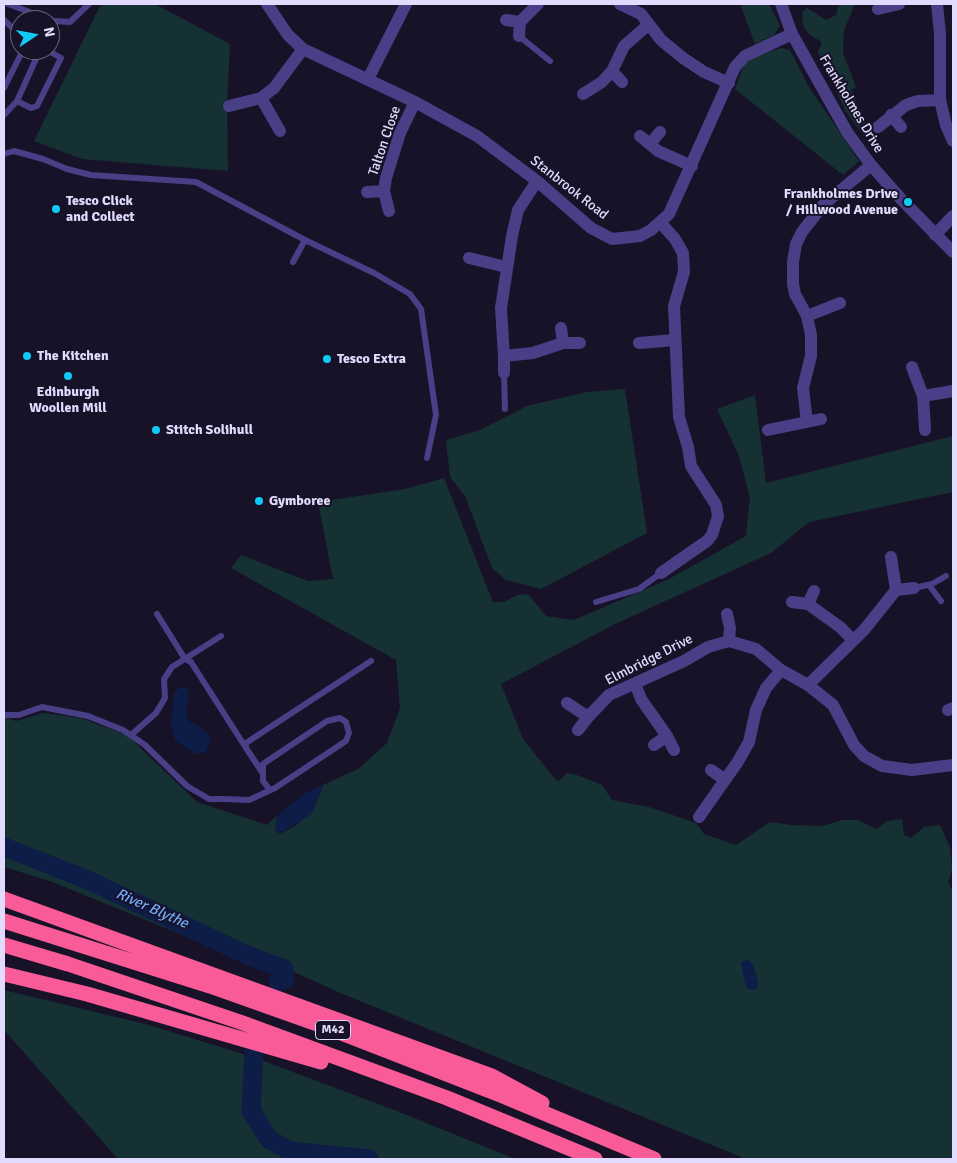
<!DOCTYPE html>
<html>
<head>
<meta charset="utf-8">
<style>
  body { margin:0 }
  #map { position:relative; width:957px; height:1163px; overflow:hidden; background:#181229; font-family:Signika,sans-serif }
  canvas { display:block }
  .frame { position:absolute; inset:0; border:5px solid #e2dbfe; pointer-events:none }
  .north { position:absolute; left:10px; top:10px; width:50px; height:50px; box-sizing:border-box; background:#181229; border:1px solid #69627e; border-radius:50%; rotate:78deg; font-size:14px; font-weight:700; line-height:20px; text-align:center; color:#e2dbfe }
  .north::after { content:''; display:block; margin:auto; width:18px; height:22px; background:#0fc9f6; clip-path:polygon(50% 0,100% 100%,50% 72%,0 100%) }
</style>
</head>
<body>
<div id="map">
<canvas width="957" height="1163"></canvas>
<div class="frame"></div>
<div class="north">N</div>
</div>
<script>
const c = document.querySelector('canvas').getContext('2d');
c.lineJoin = 'round';
function fillPath(path, color) { c.fillStyle = color; c.fill(path, 'evenodd'); }
const poly = rows => new Path2D(rows.map(r => 'M' + r).join(''));
function strokePath(path, color, width, dash) { c.strokeStyle = color; c.lineWidth = width; c.lineCap = dash ? 'butt' : 'round'; c.setLineDash(dash || []); c.stroke(path); }
function drawText(font, color, halo, rows, align = 'center') {
  c.font = font + ' Signika,sans-serif'; c.lineWidth = 4; c.setLineDash([]); c.textBaseline = 'middle'; c.strokeStyle = halo; c.fillStyle = color; for (const [text, x, y, turn = 0] of rows) {
    c.save(); c.translate(x, y); c.rotate((+turn || 0) * Math.PI / 180); c.textAlign = isNaN(turn) ? turn : align; if (halo) c.strokeText(text, 0, 0); c.fillText(text, 0, 0); c.restore();
  }
}
fillPath(poly([
  [101,4,155,4,230,44,227,101,228,171,82,159,34,141],
  [740,4,769,4,780,26,774,35,755,44],
  [839,4,855,4,844,30,843,53,856,87,851,90,869,131,864,136,846,112,818,52,822,42,810,35,803,26,802,12,807,8,826,20,836,15],
  [781,48,790,50,809,87,859,161,843,175,735,89,743,67,751,58],
  [625,389,647,533,541,589,506,580,492,568,465,496,450,477,446,440,480,430,527,406,587,392],
  [755,395,766,483,953,436,953,492,809,522,771,553,615,624,501,684,523,739,555,779,559,781,567,773,577,775,602,785,612,800,649,807,696,823,704,834,736,845,770,822,791,825,823,826,842,820,858,820,876,829,887,821,902,819,904,835,911,838,924,827,940,825,950,847,952,870,948,882,953,892,953,1159,746,1159,338,992,222,939,212,947,50,881,4,867,4,717,16,721,44,713,80,718,127,735,197,802,267,825,277,816,275,830,280,834,298,824,317,802,323,785,358,769,387,743,400,708,396,660,231,568,241,555,308,581,333,579,318,502,405,489,444,478,493,602,504,602,517,595,528,594,546,616,574,620,667,580,746,536,750,498,739,456,717,409],
  [4,990,149,1025,253,1057,397,1111,515,1159,118,1159,4,1030]
]), '#153133');
fillPath(poly([
  [179,688,186,688,189,691,186,712,189,721,199,726,207,733,211,741,206,752,195,754,175,740,171,727,174,693],
  [323,785,312,814,279,834,275,830,277,816,305,793],
  [748,960,753,964,758,983,757,988,753,990,746,988,741,962]
]), '#0d1d47');
strokePath(poly([
  [4,847,88,880,247,955,284,969,285,979,278,982],
  [254,1052,251,1111,269,1139,290,1151,369,1159]
]), '#0d1d47', 19);
strokePath(poly([
  [8,4,54,21,70,22,89,4],
  [4,20,20,35],
  [519,36,550,61],
  [4,88,23,50],
  [17,101,40,50],
  [4,115,17,101,31,108,37,106,61,58,47,50],
  [4,154,14,151,43,159,67,169,91,175,196,182,305,240,293,262],
  [305,240,374,273,410,294,421,309,436,415,427,458],
  [504,373,505,409],
  [929,585,941,601],
  [914,588,932,584,946,576],
  [596,602,639,589,661,573],
  [157,614,185,659,191,662,246,748],
  [4,715,19,715,42,707,88,716,123,730,145,745,187,786,209,799,224,799,249,800,275,788,346,741,349,733,346,722,340,718,327,721,263,764,263,781,270,790],
  [131,735,156,713,165,698,164,679,172,667,221,636],
  [262,772,246,748,246,743,371,661]
]), '#483f86', 6);
strokePath(poly([
  [267,4,288,35,303,49,415,102,477,136,537,181,591,228,612,239,640,236,651,230,669,214,735,67,745,56,792,34],
  [620,4,641,14,661,40,683,58,704,72,729,83],
  [937,4,940,34,940,100,946,125,953,141],
  [878,9,899,4],
  [506,20,520,22,519,36],
  [520,22,538,4],
  [368,79,406,4],
  [622,82,612,71,624,46,648,25],
  [583,94,602,82,612,71],
  [229,106,261,98],
  [891,115,901,127],
  [878,127,906,105,918,101,940,100],
  [280,131,261,98,274,88,303,49],
  [640,136,658,151,692,166],
  [650,144,660,132],
  [537,181,518,210,512,236,501,308,504,356,533,353,563,343,561,328],
  [367,192,384,191],
  [389,211,384,191,386,178,400,133,415,102],
  [660,222,675,239,683,253,684,272,674,306,679,417,688,447,691,466,716,505,718,516,712,535,707,541,661,573],
  [935,235,953,216],
  [469,258,506,267],
  [807,316,840,303],
  [563,343,580,343],
  [639,343,675,340],
  [504,356,504,373],
  [912,367,923,396,925,430],
  [923,396,953,391],
  [807,422,803,388,811,356,811,335,807,316,795,294,793,284,793,262,796,244,802,232,823,205,871,165],
  [768,430,821,419],
  [896,590,914,588],
  [792,602,808,604,840,627,853,640],
  [808,604,814,591],
  [727,614,730,628,729,641],
  [635,683,641,699,667,736,674,750],
  [808,685,864,630,896,590,891,557],
  [567,703,588,717,609,695,684,661,708,647,729,641,756,649,781,670,808,685,833,705,854,745,864,756,882,766,912,770,953,765],
  [948,710,953,708],
  [578,730,588,717],
  [654,745,667,736],
  [711,770,725,780],
  [699,817,737,763,749,742,756,710,766,688,781,670]
]), '#483f86', 12);
strokePath(poly([
  [781,4,792,34,847,132,871,165,901,199,953,252]
]), '#483f86', 12);
strokePath(poly([
  [4,899,492,1076,542,1103],
  [4,921,210,986,331,1029,503,1096,654,1159],
  [4,945,68,964,240,1022,447,1098,595,1159],
  [4,974,87,994,321,1062]
]), '#f95b98', 15);
for (const [x, y, r, color] of [
  [908,202,5,"#0fc9f6"],
  [56,209,5,"#0fc9f6"],
  [27,356,5,"#0fc9f6"],
  [327,359,5,"#0fc9f6"],
  [68,376,5,"#0fc9f6"],
  [156,430,5,"#0fc9f6"],
  [259,501,5,"#0fc9f6"]
]) { const dot = new Path2D(); dot.arc(x, y, r, 0, 2 * Math.PI); c.fillStyle = color; c.fill(dot); strokePath(dot, '#181229', 2); }
for (const [x, y, w] of [
  [333,1030,35]
]) { const box = new Path2D(); box.roundRect(x - w / 2, y - 9.5, w, 19, 4); c.fillStyle = '#181229'; c.fill(box); strokePath(box, '#e2dbfe', 1); }
drawText('bold 12px', '#e2dbfe', null, [
  ["M42",333,1030]
]);
drawText('14px', '#e2dbfe', '#181229', [
  ["Frankholmes Drive",851,104,59],
  ["Talton Close",385,141,-71],
  ["Stanbrook Road",569,188,38],
  ["Elmbridge Drive",649,660,-27]
]);
drawText('bold 14px', '#e2dbfe', '#181229', [
  ["Frankholmes Drive",898,194,"right"],
  ["/ Hillwood Avenue",898,210,"right"],
  ["Tesco Click",66,201],
  ["and Collect",66,217],
  ["The Kitchen",37,356],
  ["Tesco Extra",337,359],
  ["Edinburgh",68,392,"center"],
  ["Woollen Mill",68,408,"center"],
  ["Stitch Solihull",166,430],
  ["Gymboree",269,501]
], 'left');
drawText('italic 15px', '#6dabf9', '#181229', [
  ["River Blythe",152,909,24]
]);
</script>
</body>
</html>
